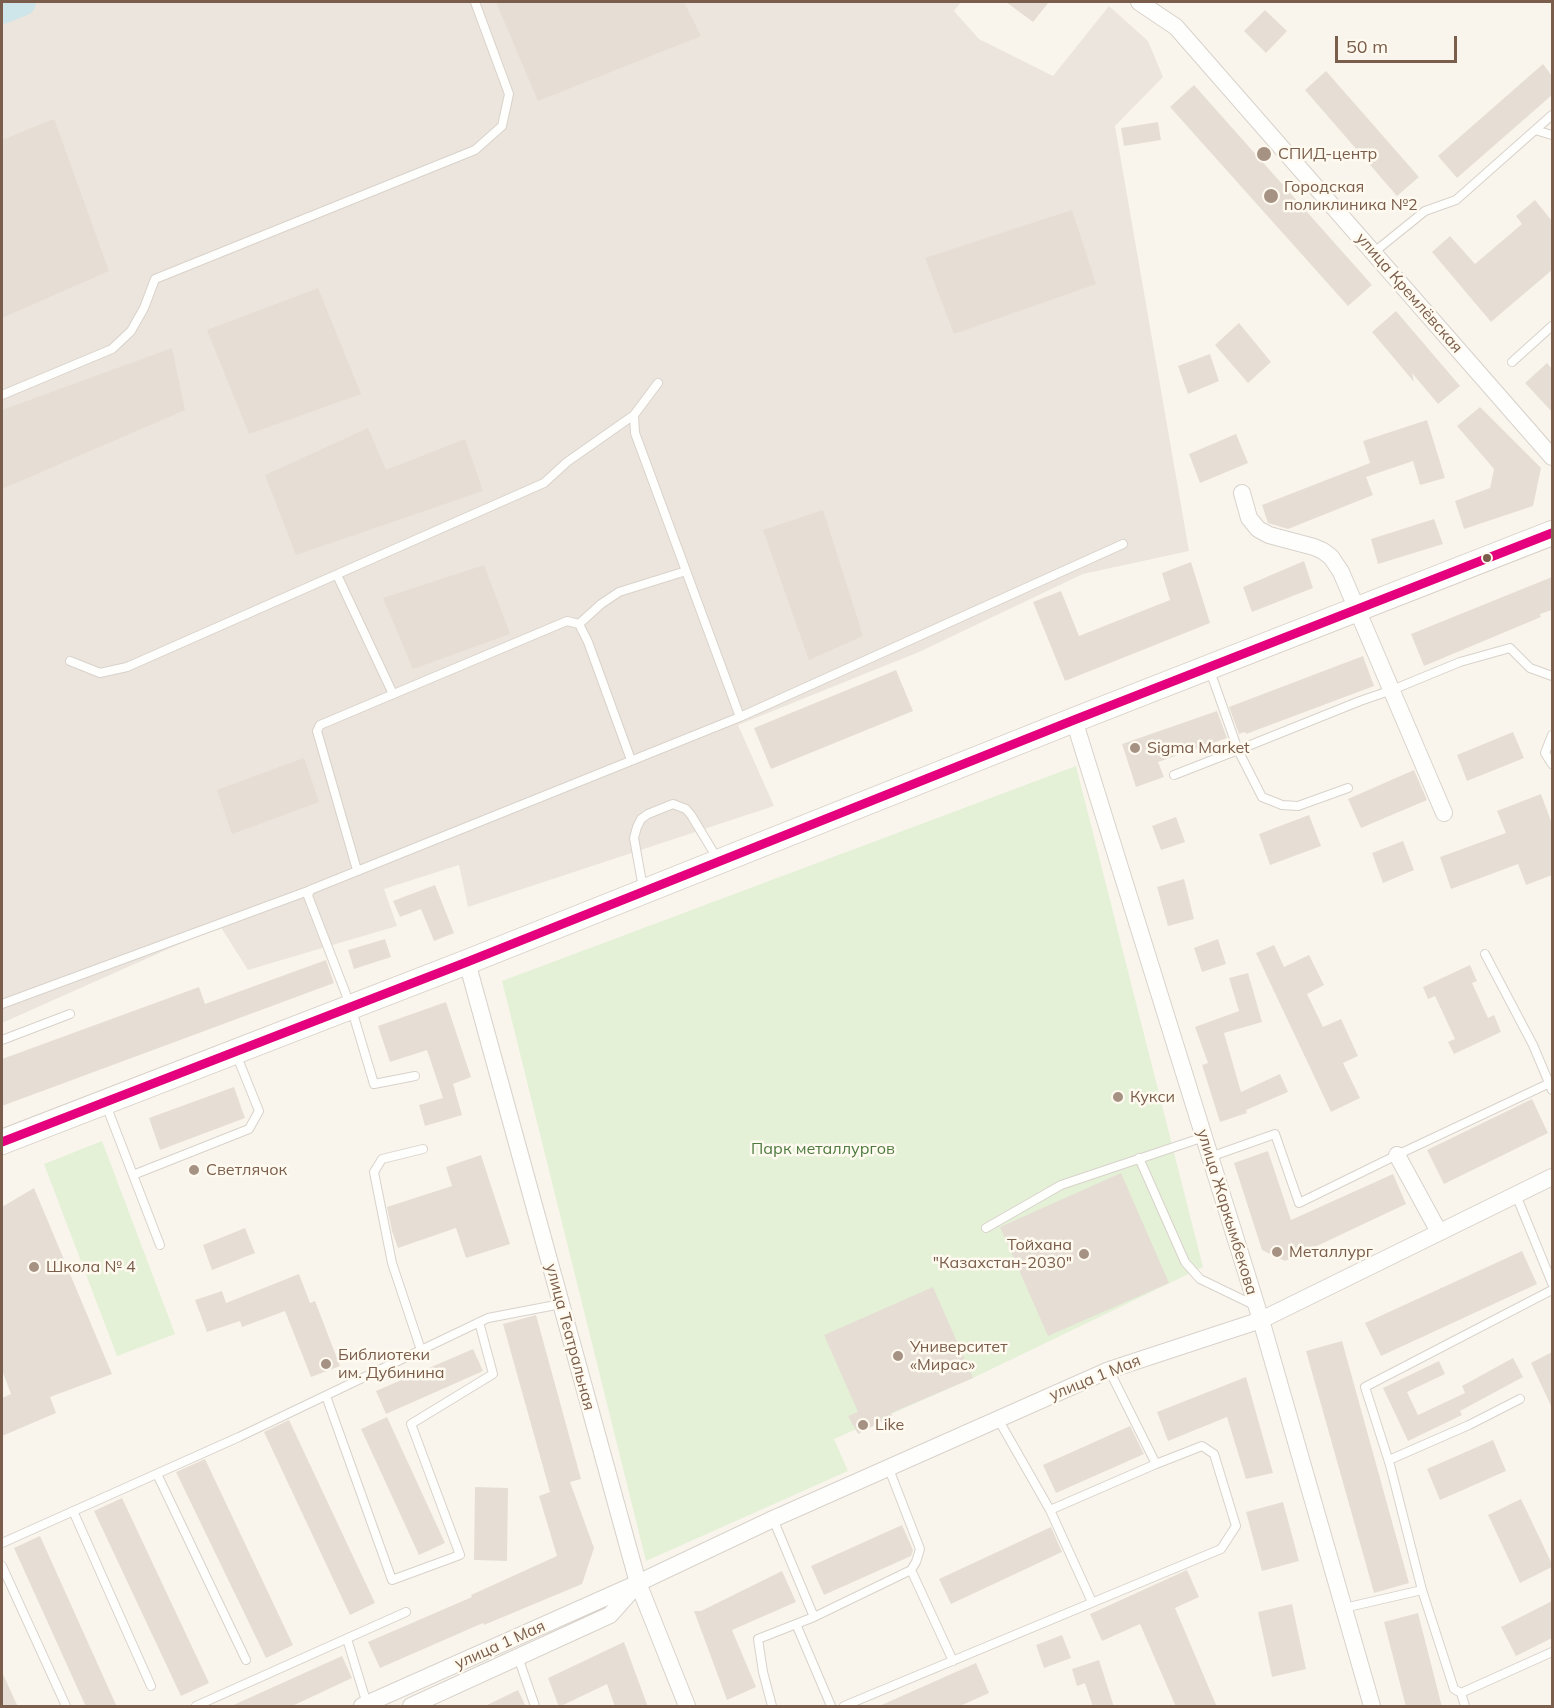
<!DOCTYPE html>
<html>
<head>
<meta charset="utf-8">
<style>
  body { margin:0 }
  #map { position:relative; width:1554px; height:1708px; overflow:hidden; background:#f9f5ed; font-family:Mulish,sans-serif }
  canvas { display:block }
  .frame { position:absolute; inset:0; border:3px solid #7a5d4a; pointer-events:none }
  .scale { position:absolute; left:1335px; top:36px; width:122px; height:27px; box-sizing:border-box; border:3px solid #7a5d4a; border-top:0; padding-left:8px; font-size:18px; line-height:21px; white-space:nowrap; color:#7a5d4a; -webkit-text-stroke:4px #fffaf0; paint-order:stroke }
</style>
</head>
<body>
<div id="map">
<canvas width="1554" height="1708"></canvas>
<div class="frame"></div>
<div class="scale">50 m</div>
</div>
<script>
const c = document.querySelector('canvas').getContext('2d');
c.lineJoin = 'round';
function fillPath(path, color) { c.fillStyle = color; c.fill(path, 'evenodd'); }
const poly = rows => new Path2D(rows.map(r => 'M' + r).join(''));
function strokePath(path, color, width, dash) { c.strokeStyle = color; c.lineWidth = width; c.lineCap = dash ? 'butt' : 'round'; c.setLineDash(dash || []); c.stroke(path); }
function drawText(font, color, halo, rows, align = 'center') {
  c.font = font + ' Mulish,sans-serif'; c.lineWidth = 5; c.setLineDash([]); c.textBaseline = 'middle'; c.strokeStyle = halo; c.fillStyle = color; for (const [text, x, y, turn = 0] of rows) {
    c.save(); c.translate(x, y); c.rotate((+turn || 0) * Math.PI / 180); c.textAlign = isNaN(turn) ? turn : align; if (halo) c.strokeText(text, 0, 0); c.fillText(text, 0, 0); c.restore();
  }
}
fillPath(poly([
  [2,2,961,2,954,11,979,39,1053,76,1109,6,1148,41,1163,77,1115,126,1189,551,1083,574,919,652,738,725,774,806,468,907,459,865,384,889,397,926,248,970,220,926,2,1023]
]), '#ece5dd');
fillPath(poly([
  [1076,766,1203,1267,973,1378,834,1439,848,1471,646,1561,502,981],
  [102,1141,175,1334,117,1356,44,1164]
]), '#e4f1d7');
strokePath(poly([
  [2,10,22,2]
]), '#cee6ea', 28);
fillPath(poly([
  [496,2,684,2,701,36,538,101],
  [1006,2,1049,2,1033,22],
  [1265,10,1287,31,1266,53,1244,31],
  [1543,64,1552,76,1552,95,1457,178,1438,156],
  [1326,71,1419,177,1397,196,1305,90],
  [1194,85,1372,285,1348,306,1170,107],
  [54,119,109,271,2,318,2,140],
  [1158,122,1161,140,1124,146,1121,128],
  [1535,200,1552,221,1552,270,1491,322,1432,252,1450,236,1475,264,1522,224,1516,216],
  [1072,210,1096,284,954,334,925,258],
  [318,288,361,394,249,434,207,330],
  [1396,311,1460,386,1438,404,1412,373,1414,382,1372,332],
  [1239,323,1271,362,1248,383,1215,345],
  [172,348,185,410,2,489,2,410],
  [1210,354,1219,381,1188,394,1178,366],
  [1547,363,1552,369,1552,412,1525,383],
  [1480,407,1541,468,1533,506,1464,529,1455,501,1490,488,1494,469,1457,426],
  [1427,420,1445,478,1420,485,1413,461,1366,477,1373,495,1288,529,1268,523,1262,505,1370,463,1363,441],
  [368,428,386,470,465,439,483,491,296,555,265,475],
  [1236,434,1248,463,1200,483,1189,454],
  [823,510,863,636,809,660,763,530],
  [1434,519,1443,544,1378,564,1371,539],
  [1304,561,1313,588,1252,612,1243,587],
  [1191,562,1210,623,1065,681,1033,602,1061,591,1079,636,1170,600,1162,573],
  [484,565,510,634,413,669,383,598],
  [1552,577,1552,610,1540,614,1541,617,1424,666,1411,634],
  [1363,656,1374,686,1246,734,1245,732,1239,734,1229,707],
  [896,670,913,711,771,769,754,728],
  [1217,711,1227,738,1158,762,1164,777,1136,787,1122,744],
  [1513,732,1524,758,1467,781,1457,755],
  [304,758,319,802,232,834,217,790],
  [1414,770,1427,800,1361,828,1348,799],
  [1541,794,1552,824,1552,875,1526,885,1518,864,1451,889,1440,857,1506,833,1497,811],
  [1309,815,1321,846,1270,865,1259,834],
  [1176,817,1185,842,1161,850,1152,826],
  [1403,841,1414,870,1383,883,1372,853],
  [1184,879,1194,919,1168,926,1157,887],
  [435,885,454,933,434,941,421,909,400,917,393,901],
  [385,939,391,957,354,969,348,950],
  [1218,939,1226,964,1202,972,1194,948],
  [1274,945,1284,967,1309,955,1324,985,1307,994,1323,1027,1341,1019,1358,1056,1343,1063,1360,1098,1331,1112,1256,953],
  [326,960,334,983,2,1106,2,1059,199,987,205,1004],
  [1470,965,1477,981,1472,983,1488,1018,1494,1015,1501,1032,1454,1054,1448,1042,1455,1039,1435,996,1428,999,1423,987],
  [1248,973,1262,1022,1224,1033,1241,1092,1280,1074,1288,1092,1246,1110,1247,1113,1220,1122,1202,1065,1208,1063,1195,1027,1239,1011,1229,978],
  [446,1002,471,1077,453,1084,462,1115,425,1126,419,1105,443,1098,427,1050,390,1062,378,1026],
  [234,1087,245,1118,160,1150,149,1118],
  [1532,1099,1548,1133,1444,1184,1427,1150],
  [1268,1151,1291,1220,1393,1174,1406,1204,1285,1261,1262,1250,1234,1163],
  [481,1155,510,1244,466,1258,456,1228,398,1248,392,1231,387,1207,452,1186,446,1167],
  [1121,1173,1169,1283,1048,1336,1000,1227],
  [34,1188,112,1374,50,1397,56,1413,2,1436,2,1398,11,1394,2,1370,2,1207],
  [245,1228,255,1253,212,1270,203,1245],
  [1522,1251,1537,1284,1381,1356,1365,1323],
  [299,1274,310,1303,315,1301,340,1366,311,1377,285,1311,242,1327,240,1321,207,1332,195,1300,222,1291,226,1303],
  [933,1287,973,1378,891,1413,892,1416,858,1434,848,1416,858,1412,824,1335],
  [536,1315,581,1479,570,1482,594,1548,582,1584,484,1625,483,1623,380,1668,368,1642,472,1597,471,1595,557,1556,539,1496,550,1492,503,1324],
  [1342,1341,1409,1583,1374,1593,1306,1351],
  [473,1349,483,1371,386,1414,376,1391],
  [1552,1352,1552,1408,1531,1363],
  [1513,1358,1523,1377,1460,1411,1462,1415,1408,1441,1383,1388,1439,1361,1445,1374,1407,1392,1418,1415,1465,1393,1462,1386],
  [1246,1377,1273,1473,1246,1479,1227,1417,1168,1441,1157,1412],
  [387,1417,445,1543,419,1555,361,1429],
  [289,1420,375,1603,350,1615,264,1432],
  [1130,1426,1144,1454,1056,1493,1043,1465],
  [1493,1440,1506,1471,1440,1500,1427,1469],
  [205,1459,293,1645,266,1658,176,1472],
  [475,1487,508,1488,507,1561,474,1560],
  [122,1498,209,1683,181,1696,94,1511],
  [1521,1499,1552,1564,1552,1567,1520,1583,1488,1515],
  [1283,1502,1299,1561,1262,1571,1246,1512],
  [902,1525,913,1550,911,1556,824,1595,811,1566],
  [1051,1527,1062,1552,951,1604,939,1579],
  [40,1536,117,1707,86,1707,14,1548],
  [1187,1570,1199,1597,1175,1608,1217,1707,1176,1707,1140,1624,1102,1641,1090,1614],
  [782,1571,796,1602,732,1630,756,1687,727,1700,694,1611,701,1611],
  [1552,1601,1552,1638,1516,1656,1501,1627],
  [1292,1604,1306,1669,1272,1677,1258,1612],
  [1418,1613,1442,1707,1406,1707,1384,1622],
  [1062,1635,1071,1658,1044,1668,1036,1645],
  [624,1642,648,1707,615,1707,607,1684,559,1707,548,1678],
  [342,1656,352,1678,290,1707,229,1707],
  [1099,1660,1114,1707,1093,1707,1085,1683,1077,1686,1072,1669],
  [976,1663,989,1693,958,1707,877,1707],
  [2,1672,18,1707,2,1707],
  [518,1690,526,1707,483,1707]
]), '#e6ded4');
const lane = poly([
  [1535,130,1552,135],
  [1373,253,1425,211,1456,200,1552,115],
  [1512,362,1552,326],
  [658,383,634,415,635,433,740,717],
  [2,395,112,349,131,331,144,308,155,279,475,150,502,126,509,94,475,2],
  [337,575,393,694],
  [579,624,601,604,619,592,686,571],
  [70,661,100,673,127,667,544,483,567,462,634,415],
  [1552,735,1545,753,1552,764],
  [1174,775,1238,750,1209,668],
  [1348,788,1298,806,1282,805,1262,797,1238,750,1360,701,1392,690,1460,662,1510,648,1530,668,1552,676],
  [357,870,317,731,320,725,567,621,579,624,588,642,631,760],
  [643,888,634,838,637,827,641,819,648,814,673,804,686,809,691,815,717,858],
  [1485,954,1533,1045,1552,1090],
  [2,1004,308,891],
  [2,1040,70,1014],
  [415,1076,374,1084,351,1007,308,896,310,890,740,717,1123,544],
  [106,1105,160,1245],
  [1210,1157,1275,1134,1299,1203,1397,1155,1552,1082],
  [1139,1158,1185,1262,1200,1279,1256,1306],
  [133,1175,249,1129,259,1111,236,1054],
  [1516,1195,1552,1283],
  [986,1228,1061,1185,1204,1137],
  [421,1350,392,1263,374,1172,382,1159,423,1149],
  [326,1396,392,1580,460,1555,411,1424,493,1374,479,1322],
  [998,1419,1050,1510,1156,1464],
  [1389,1460,1469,1425,1520,1399],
  [157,1474,246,1660],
  [1050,1510,1092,1602],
  [73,1511,151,1686],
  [2,1543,239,1437,488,1318,561,1304],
  [2,1566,66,1706],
  [911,1570,953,1661],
  [1344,1608,1422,1590],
  [814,1617,911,1570,916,1562,920,1549,889,1469],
  [796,1624,831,1706],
  [347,1639,367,1704],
  [518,1657,535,1706],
  [1461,1693,1552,1652],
  [196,1706,406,1612],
  [772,1706,763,1672,758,1639,814,1617,773,1519],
  [844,1706,1221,1549,1236,1526,1214,1454,1202,1446,1156,1464,1109,1370],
  [1465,1706,1461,1693,1454,1689,1422,1590,1390,1465,1365,1387,1552,1290]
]);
const street = poly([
  [1139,2,1176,27,1552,457],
  [1242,493,1249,518,1258,529,1269,535,1314,547,1323,551,1331,557,1341,572,1444,813],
  [1074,720,1261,1320,1372,1706],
  [467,962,638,1583,687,1706],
  [1397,1155,1439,1232],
  [362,1706,638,1583,773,1519,1109,1370,1261,1320,1552,1177],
  [411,1706,610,1615,633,1589]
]);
const secondary = poly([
  [2,1142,467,962,1074,720,1552,533]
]);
strokePath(lane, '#d8d2cb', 10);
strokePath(street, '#d8d2cb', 18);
strokePath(secondary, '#d9d1c9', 26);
strokePath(lane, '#fefefc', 8);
strokePath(street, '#fefefc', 16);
strokePath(secondary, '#fefefc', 24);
strokePath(poly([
  [2,1142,467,962,1074,720,1552,533]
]), '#e5007d', 9);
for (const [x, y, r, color] of [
  [1264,154,8,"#a69283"],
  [1271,196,8,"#a69283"],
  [1487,558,5,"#7a5d4a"],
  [1135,748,6,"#a69283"],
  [1118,1097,6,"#a69283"],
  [194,1170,6,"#a69283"],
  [1277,1252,6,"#a69283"],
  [1084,1254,6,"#a69283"],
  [34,1267,6,"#a69283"],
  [898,1356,6,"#a69283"],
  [326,1364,6,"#a69283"],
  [863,1425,6,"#a69283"]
]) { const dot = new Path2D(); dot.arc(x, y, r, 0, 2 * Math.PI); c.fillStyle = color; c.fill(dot); strokePath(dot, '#fffaf0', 2); }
drawText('16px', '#7a5d4a', '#fffaf0', [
  ["СПИД-центр",1278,154],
  ["Городская",1284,187],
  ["поликлиника №2",1284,205],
  ["Sigma Market",1147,748],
  ["Кукси",1130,1097],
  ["Светлячок",206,1170],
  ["Тойхана",1072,1245,"right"],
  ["\"Казахстан-2030\"",1072,1263,"right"],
  ["Металлург",1289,1252],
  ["Школа № 4",46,1267],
  ["Университет",910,1347],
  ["«Мирас»",910,1365],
  ["Библиотеки",338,1355],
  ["им. Дубинина",338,1373],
  ["Like",875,1425]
], 'left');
drawText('16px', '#7a5d4a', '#fffaf0', [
  ["улица Кремлёвская",1409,293,49],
  ["улица Жаркымбекова",1227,1212,73],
  ["улица Театральная",570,1337,75],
  ["улица 1 Мая",1095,1378,-22],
  ["улица 1 Мая",500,1645,-24]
]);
drawText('16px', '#4c7a3e', '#fffaf0', [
  ["Парк металлургов",823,1149]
]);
</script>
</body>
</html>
